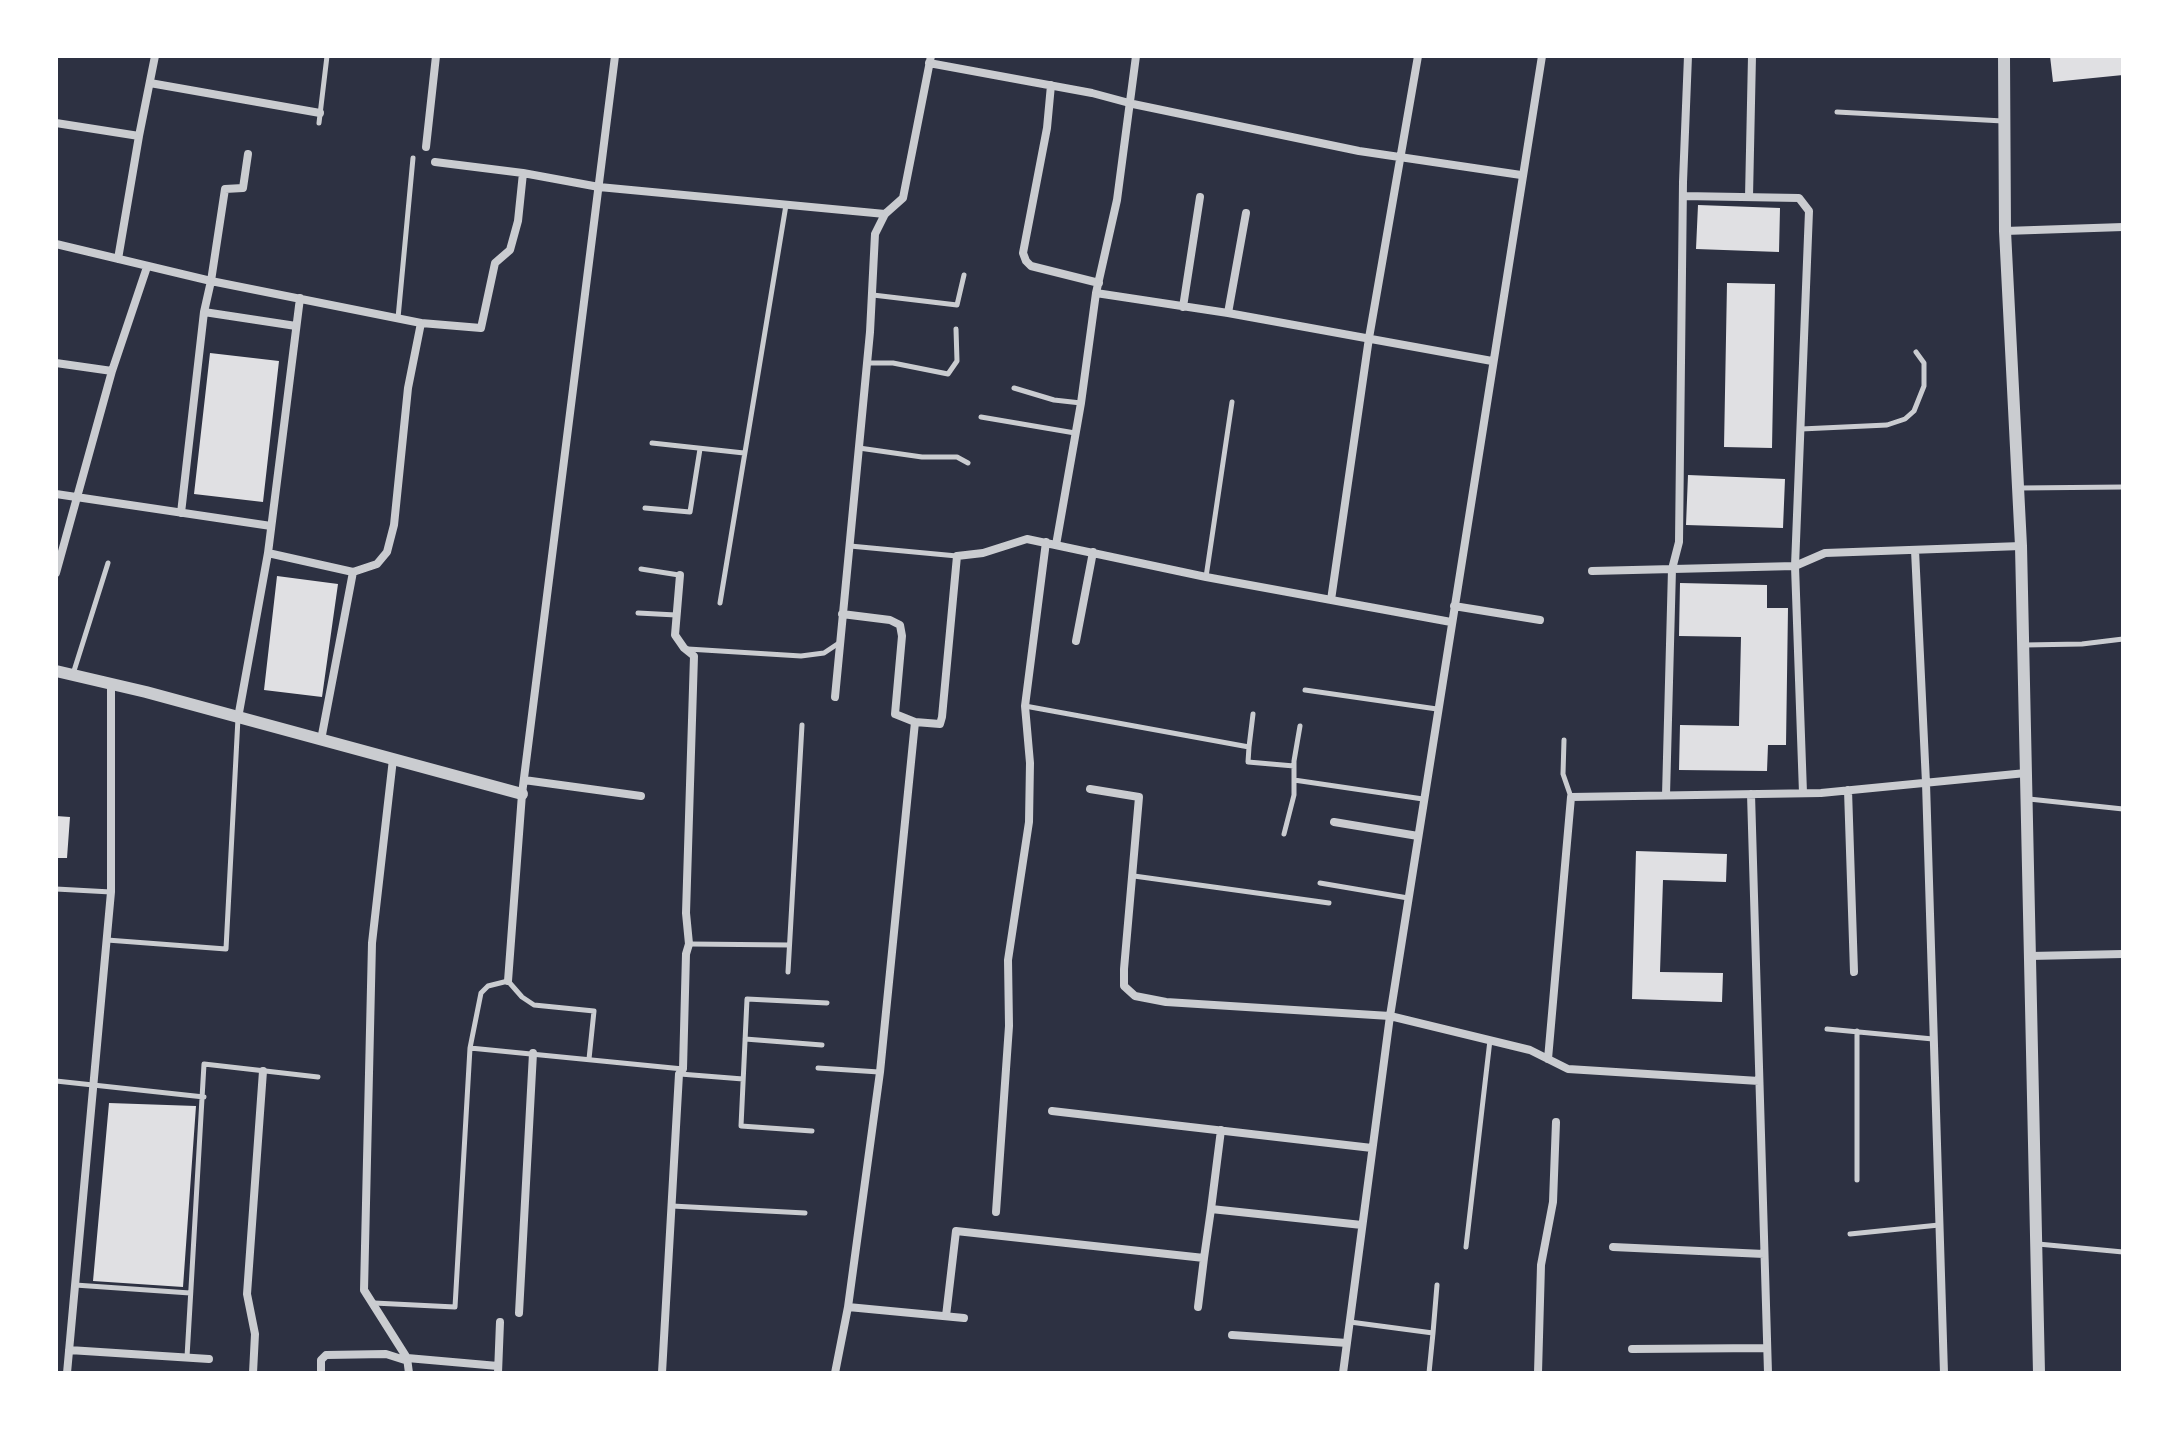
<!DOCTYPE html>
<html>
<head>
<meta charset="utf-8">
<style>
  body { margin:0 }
  #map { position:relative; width:2179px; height:1429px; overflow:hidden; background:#2d3142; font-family:Barlow,sans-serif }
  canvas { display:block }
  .frame { position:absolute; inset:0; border:58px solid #fff; pointer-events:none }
</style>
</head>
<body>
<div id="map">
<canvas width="2179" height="1429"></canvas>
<div class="frame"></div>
</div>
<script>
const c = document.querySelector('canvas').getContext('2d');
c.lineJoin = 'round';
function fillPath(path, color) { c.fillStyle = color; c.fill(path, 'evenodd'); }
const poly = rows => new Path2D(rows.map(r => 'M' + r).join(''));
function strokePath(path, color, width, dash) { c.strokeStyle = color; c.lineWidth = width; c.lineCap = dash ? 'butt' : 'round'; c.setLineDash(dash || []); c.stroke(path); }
fillPath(poly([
  [2050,56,2123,56,2123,75,2053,82],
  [1698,205,1780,208,1779,252,1696,249],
  [1727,283,1775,284,1772,448,1724,447],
  [210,353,279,361,263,502,194,494],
  [1688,475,1785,479,1783,528,1686,525],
  [277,576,338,584,322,697,264,690],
  [1680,583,1767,585,1767,608,1788,608,1786,745,1768,745,1767,771,1679,770,1680,725,1739,726,1741,637,1679,636],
  [56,816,70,817,67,858,56,858],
  [1636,851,1727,854,1726,882,1663,880,1660,972,1723,973,1722,1002,1632,999],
  [109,1103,196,1106,183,1287,93,1281]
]), '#e0e0e3');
strokePath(poly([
  [1837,112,2003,121],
  [319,123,327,56],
  [873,295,957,305,964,275],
  [398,318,413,158],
  [868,363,893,363,948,374,957,361,956,329],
  [1014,388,1054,400,1081,403],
  [981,417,1075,433],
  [1801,429,1887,425,1905,419,1914,411,1924,386,1924,363,1916,352],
  [652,443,744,453],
  [859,448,922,457,957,457,968,463],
  [2020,488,2123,487],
  [645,508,690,512,700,449],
  [850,546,957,556],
  [641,569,679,575],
  [1206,577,1232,402],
  [720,603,786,205],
  [638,613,676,615],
  [2024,645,2082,644,2123,639],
  [688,649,801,656,824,653,839,643],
  [73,674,108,563],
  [1305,690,1437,709],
  [1025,706,1249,747,1248,762,1294,766],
  [1564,740,1563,774,1571,797],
  [1249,747,1253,714],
  [1294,780,1423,799],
  [2029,799,2123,809],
  [1284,834,1294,795,1294,761,1300,726],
  [1134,876,1329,903],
  [1320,883,1408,898],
  [56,889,111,892],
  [107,940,226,949,238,718],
  [690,944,789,945],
  [788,972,802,725],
  [1827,1029,1933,1039],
  [1857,1031,1857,1180],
  [745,1039,822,1045],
  [470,1048,683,1069],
  [818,1068,879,1072],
  [680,1074,743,1079],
  [56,1081,204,1097],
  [812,1131,741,1126,747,999,827,1003],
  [672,1206,805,1213],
  [1850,1234,1939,1225],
  [2038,1244,2123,1252],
  [1466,1247,1490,1040],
  [75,1285,190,1293],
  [374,1303,455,1307,470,1048,481,993,488,986,508,981,522,997,534,1005,594,1011,589,1059],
  [1350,1322,1433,1333,1437,1285],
  [187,1357,204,1064,318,1077],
  [1429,1373,1433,1333]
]), '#caccd0', 5);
strokePath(poly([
  [929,63,1092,93,1133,104,1359,151,1521,175],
  [150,83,320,113],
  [1051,85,1047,128,1023,253,1026,261,1031,266,1099,283],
  [56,123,139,136],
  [426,147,436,56],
  [248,154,243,188,225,189,211,281,204,312,296,326],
  [435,162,523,173,599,187,885,214],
  [1683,196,1799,198,1809,211,1795,566,1803,793],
  [1749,197,1752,56],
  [2005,231,2123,227],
  [56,244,211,281,421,323,481,328,495,263,510,250,518,221,523,173],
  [118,259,139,136,155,56],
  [1096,293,1228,313,1492,361],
  [1183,307,1200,197],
  [1228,313,1246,213],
  [56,363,112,371],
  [56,494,271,526],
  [181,513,204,312],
  [1056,545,1081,403,1096,293,1117,200,1136,56],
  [1915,550,1926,783,1944,1373],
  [268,553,353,572,321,740],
  [1592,571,1795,566,1825,553,2021,546],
  [353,572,377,564,387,552,394,525,408,388,421,323],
  [56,573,112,371,147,267],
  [1331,600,1369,338,1418,56],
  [1454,606,1540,620],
  [1076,641,1093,552],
  [835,697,870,332,875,234,885,214,903,198,931,56],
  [238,718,268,553,300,298],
  [915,722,940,724,942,717,957,556,983,553,1027,539,1206,577,1451,622],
  [393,759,372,943,364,1290,407,1358,409,1373],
  [524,780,641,796],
  [1090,789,1139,797,1124,969,1124,986,1135,996,1166,1002,1390,1016,1530,1050,1568,1069,1759,1081],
  [1848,790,1854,972],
  [1751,794,1768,1373],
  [1666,795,1672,569,1679,542,1683,182,1688,56],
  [1334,822,1418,836],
  [2030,956,2123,954],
  [508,981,522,794,615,56],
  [1548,1059,1571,797,1821,793,2026,773],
  [1052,1111,1372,1148],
  [1211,1209,1221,1130],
  [996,1212,1009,1026,1008,960,1029,822,1030,763,1025,706,1046,542],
  [1613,1247,1764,1254],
  [848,1307,964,1318],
  [1198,1307,1204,1258],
  [519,1313,533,1053],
  [946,1316,956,1231,1204,1258,1211,1209,1362,1225],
  [1232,1335,1347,1343],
  [1632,1349,1767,1348],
  [69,1350,209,1359],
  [407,1358,498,1366],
  [67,1373,111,892,111,684],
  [253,1373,255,1334,247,1294,263,1071],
  [321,1373,321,1360,326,1355,386,1354,408,1361],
  [498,1373,500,1322],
  [662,1373,679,1074,683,1069,686,954,689,944,686,913,694,656,684,648,675,635,680,575],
  [835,1373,848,1307,880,1072,915,722,895,714,902,636,900,625,890,620,842,614],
  [1343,1373,1390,1016,1542,56],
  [1538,1373,1541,1265,1553,1202,1556,1122]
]), '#caccd0', 8);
strokePath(poly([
  [2004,56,2005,231,2021,546,2039,1373],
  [56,671,146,692,522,794]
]), '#caccd0', 12);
</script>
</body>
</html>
